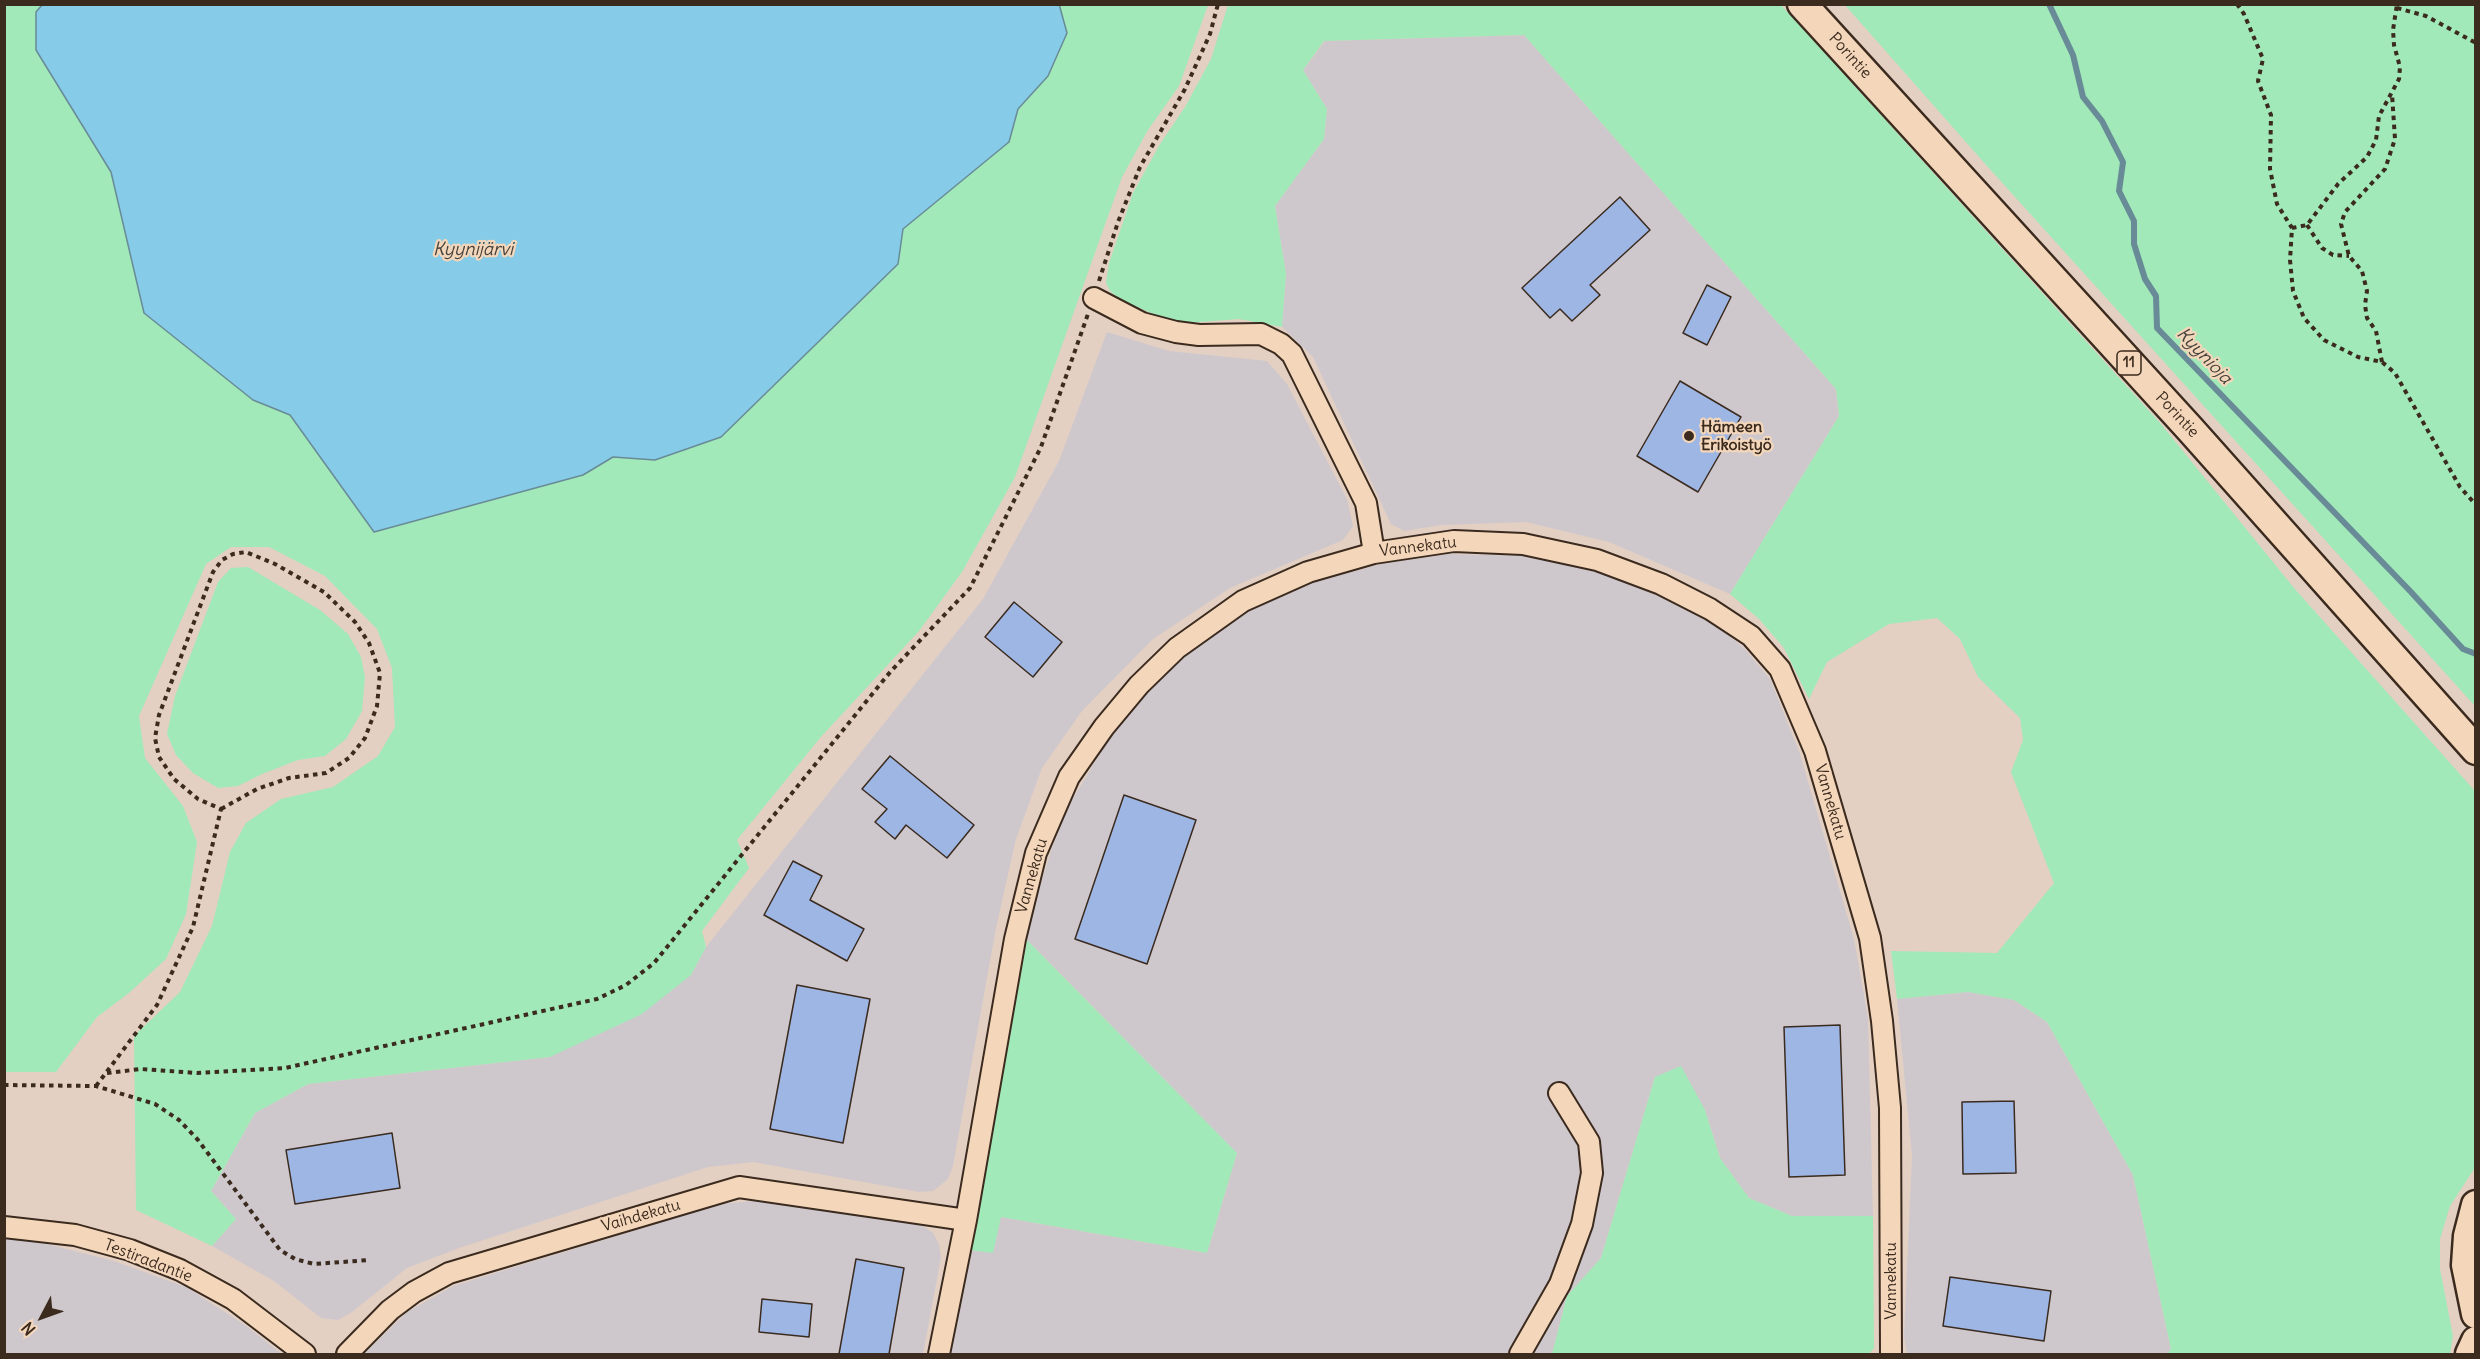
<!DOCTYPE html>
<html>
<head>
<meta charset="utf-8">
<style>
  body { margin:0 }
  #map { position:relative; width:2480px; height:1359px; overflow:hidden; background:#e3d0c3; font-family:Delius,sans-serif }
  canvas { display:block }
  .frame { position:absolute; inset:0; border:6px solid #3b2a1e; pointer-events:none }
  .north { position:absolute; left:12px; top:1287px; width:60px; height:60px; -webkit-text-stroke:4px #f4d7bb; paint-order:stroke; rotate:229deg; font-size:16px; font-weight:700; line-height:24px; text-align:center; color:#3b2a1e }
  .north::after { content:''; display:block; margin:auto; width:21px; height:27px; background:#3b2a1e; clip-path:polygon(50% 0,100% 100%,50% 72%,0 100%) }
</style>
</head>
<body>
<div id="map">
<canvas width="2480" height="1359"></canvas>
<div class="frame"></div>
<div class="north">N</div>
</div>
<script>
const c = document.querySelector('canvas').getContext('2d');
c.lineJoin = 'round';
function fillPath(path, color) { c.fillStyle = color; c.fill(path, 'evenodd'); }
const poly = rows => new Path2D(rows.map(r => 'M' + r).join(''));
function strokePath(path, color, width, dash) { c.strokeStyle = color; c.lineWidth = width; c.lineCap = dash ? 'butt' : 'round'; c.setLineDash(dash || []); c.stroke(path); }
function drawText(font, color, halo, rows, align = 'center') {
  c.font = font + ' Delius,sans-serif'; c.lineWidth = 4.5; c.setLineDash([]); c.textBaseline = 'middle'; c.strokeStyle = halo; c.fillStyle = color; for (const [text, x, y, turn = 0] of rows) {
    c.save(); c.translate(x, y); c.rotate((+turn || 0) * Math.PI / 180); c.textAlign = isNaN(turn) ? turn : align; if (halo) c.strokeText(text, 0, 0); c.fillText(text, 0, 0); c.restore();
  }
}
fillPath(poly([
  [1524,35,1836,389,1839,416,1730,594,1609,542,1526,522,1442,525,1404,531,1391,524,1313,357,1282,327,1286,274,1275,206,1324,139,1327,109,1303,70,1325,41],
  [1107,332,1169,351,1267,361,1287,384,1347,499,1353,526,1343,540,1230,588,1153,639,1082,711,1042,768,1016,839,996,928,953,1166,948,1179,933,1191,919,1192,753,1162,708,1167,459,1248,407,1268,352,1312,338,1320,321,1318,274,1281,212,1246,236,1219,211,1191,255,1113,308,1084,550,1057,691,975,706,947,983,599,1059,461],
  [1448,554,1526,556,1596,570,1658,596,1715,625,1743,647,1770,679,1800,754,1854,939,1868,1018,1873,1216,1792,1216,1749,1198,1720,1158,1705,1110,1655,1077,1601,1258,1567,1296,1552,1354,949,1354,969,1250,1001,1217,1207,1253,1237,1153,1027,940,1033,909,1051,851,1068,807,1102,750,1142,696,1184,653,1251,610,1314,582,1381,564],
  [1968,992,2014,1000,2047,1022,2133,1175,2171,1349,2167,1354,1907,1354,1904,1337,1912,1156,1897,999],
  [764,1200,923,1226,933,1233,939,1244,941,1257,923,1354,364,1354,407,1312,453,1286,721,1204],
  [5,1238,47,1244,114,1261,186,1287,245,1325,282,1354,5,1354]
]), '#cec8cd');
fillPath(poly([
  [5,5,42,5,36,12,36,50,111,172,144,313,253,400,290,415,374,532,583,475,613,457,655,460,839,320,898,264,903,229,1009,142,1018,109,1048,76,1067,33,1059,5,1208,5,1179,86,1148,130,1122,177,1015,477,962,572,919,631,820,738,737,840,749,868,702,931,706,947,691,975,642,1014,550,1057,308,1084,255,1113,211,1191,236,1219,212,1246,136,1210,134,1036,180,992,212,926,230,852,246,823,281,799,333,787,378,756,395,727,392,668,377,629,325,576,269,547,231,547,206,564,139,716,145,758,183,806,197,842,186,914,166,959,129,993,97,1017,56,1072,5,1072],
  [1228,5,1781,5,2161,424,2294,588,2475,791,2476,1166,2450,1206,2440,1239,2440,1269,2453,1336,2450,1354,2167,1354,2171,1349,2133,1175,2047,1022,2014,1000,1968,992,1897,999,1891,951,1997,953,2054,883,2011,772,2023,740,2020,718,1978,677,1960,639,1937,618,1889,624,1827,662,1809,699,1784,648,1760,620,1730,594,1839,416,1836,389,1524,35,1324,41,1303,70,1327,109,1324,139,1275,206,1286,274,1282,327,1239,319,1188,323,1158,316,1123,301,1110,291,1106,283,1109,263,1133,193,1160,144,1185,107,1211,59],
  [1845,5,2475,5,2475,706,1987,166],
  [248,567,320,610,348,634,361,657,365,677,362,711,346,739,325,756,298,760,262,774,238,786,218,788,193,773,176,755,167,734,175,696,218,582,231,568],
  [1027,940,1237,1153,1207,1253,1001,1217,993,1253,969,1250],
  [1681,1066,1705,1110,1720,1158,1749,1198,1792,1216,1873,1216,1874,1348,1869,1354,1552,1354,1567,1296,1601,1258,1655,1077]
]), '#a1e9b8');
const water = poly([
  [42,5,1059,4,1067,33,1048,76,1018,109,1009,142,903,229,898,264,721,437,655,460,613,457,583,475,374,532,290,415,253,400,144,313,111,172,36,50,36,12,42,5]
]);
fillPath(water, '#86cbe8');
strokePath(water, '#688b97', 1.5);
strokePath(poly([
  [2049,4,2073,55,2083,97,2102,121,2123,162,2119,191,2134,221,2134,244,2145,279,2156,296,2157,328,2411,592,2463,649,2476,654]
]), '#688b97', 6);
const building = poly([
  [1620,197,1650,230,1590,285,1600,295,1572,321,1560,309,1550,318,1522,288,1620,197],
  [1707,285,1731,297,1707,345,1683,333,1707,285],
  [1680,381,1741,417,1698,492,1637,456,1680,381],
  [1014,602,1062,642,1033,677,985,637,1014,602],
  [890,756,974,825,947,858,906,825,895,839,875,822,887,809,862,789,890,756],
  [1124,795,1196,820,1147,964,1075,939,1124,795],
  [793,861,822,876,810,900,864,929,847,961,764,915,793,861],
  [797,985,870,999,843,1143,770,1129,797,985],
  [1840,1025,1845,1175,1789,1177,1784,1027,1840,1025],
  [2014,1101,2016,1173,1963,1174,1962,1102,2014,1101],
  [392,1133,400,1188,295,1204,286,1150,392,1133],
  [856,1259,904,1268,889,1354,839,1354,856,1259],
  [1950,1277,2051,1291,2044,1341,1943,1326,1950,1277],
  [762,1299,812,1304,809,1337,759,1332,762,1299]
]);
fillPath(building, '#9eb6e3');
strokePath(building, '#3b2a1e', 1.5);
const minor = poly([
  [1094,298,1142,323,1176,332,1199,335,1261,334,1281,344,1292,354,1366,503,1374,553],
  [4,1227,75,1235,130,1250,180,1270,233,1299,305,1354],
  [347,1354,390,1310,414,1292,449,1273,739,1187,966,1220],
  [939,1354,966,1220,1015,939,1036,853,1069,777,1104,727,1139,685,1177,648,1243,601,1308,572,1374,553,1454,541,1523,544,1597,560,1661,584,1710,609,1751,636,1780,669,1815,751,1870,938,1882,1021,1890,1108,1891,1354],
  [1520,1354,1560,1284,1582,1224,1592,1173,1589,1142,1559,1093]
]);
const highway = poly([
  [1802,4,2190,429,2476,750],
  [2476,1205,2468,1236,2466,1265,2476,1314],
  [2470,1354,2476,1341]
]);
strokePath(minor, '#3b2a1e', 24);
strokePath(highway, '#3b2a1e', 33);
strokePath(poly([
  [2237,4,2244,14,2263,59,2258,81,2271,115,2270,169,2277,204,2292,228,2290,260,2293,291,2304,318,2324,340,2358,357,2382,362,2395,373,2460,487,2476,505],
  [2397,8,2426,16,2476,43],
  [2307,225,2322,248,2333,255,2349,256],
  [2292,228,2307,225,2338,184,2367,157,2376,140,2379,116,2399,79,2400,67,2394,45,2393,30,2397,4],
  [1099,281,1118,222,1140,167,1185,89,1210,34,1218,4],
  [2382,362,2376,331,2367,318,2365,305,2367,291,2362,271,2349,256,2341,224,2345,212,2385,169,2395,139,2392,94],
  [107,1073,141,1069,197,1073,285,1068,597,999,626,985,654,963,891,671,970,588,1041,447,1088,314],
  [4,1085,96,1086,155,1104,179,1120,198,1140,280,1250,295,1259,314,1264,370,1260],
  [96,1086,157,1005,193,927,221,809,198,799,174,779,159,757,155,738,159,715,213,572,222,560,233,554,246,552,275,564,324,592,355,622,369,643,380,673,377,706,365,738,349,758,326,773,289,778,257,789,221,809]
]), '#3b2a1e', 4, [4.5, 4.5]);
strokePath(minor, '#f4d7bb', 20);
strokePath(highway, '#f4d7bb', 28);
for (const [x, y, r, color] of [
  [1689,436,6,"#3b2a1e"]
]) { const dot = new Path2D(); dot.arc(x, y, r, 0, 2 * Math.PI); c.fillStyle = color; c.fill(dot); strokePath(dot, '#f4d7bb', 2); }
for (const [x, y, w] of [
  [2129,363,24]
]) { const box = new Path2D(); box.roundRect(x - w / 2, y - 12, w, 24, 4.5); c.fillStyle = '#f4d7bb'; c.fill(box); strokePath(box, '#3b2a1e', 1.5); }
drawText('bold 15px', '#3b2a1e', null, [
  ["11",2129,363]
]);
drawText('16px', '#3b2a1e', '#f4d7bb', [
  ["Porintie",1850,56,48],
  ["Porintie",2177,415,47],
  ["Vannekatu",1418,547,-7],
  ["Vannekatu",1830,802,74],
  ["Vannekatu",1032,876,-74],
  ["Vaihdekatu",641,1216,-16],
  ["Testiradantie",148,1261,21],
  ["Vannekatu",1891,1281,-90]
]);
drawText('bold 16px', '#3b2a1e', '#f4d7bb', [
  ["Hämeen",1701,427],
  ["Erikoistyö",1701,445]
], 'left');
drawText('italic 18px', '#46423c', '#f4d7bb', [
  ["Kyynijärvi",473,250],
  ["Kyynioja",2204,356,46]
]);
</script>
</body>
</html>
